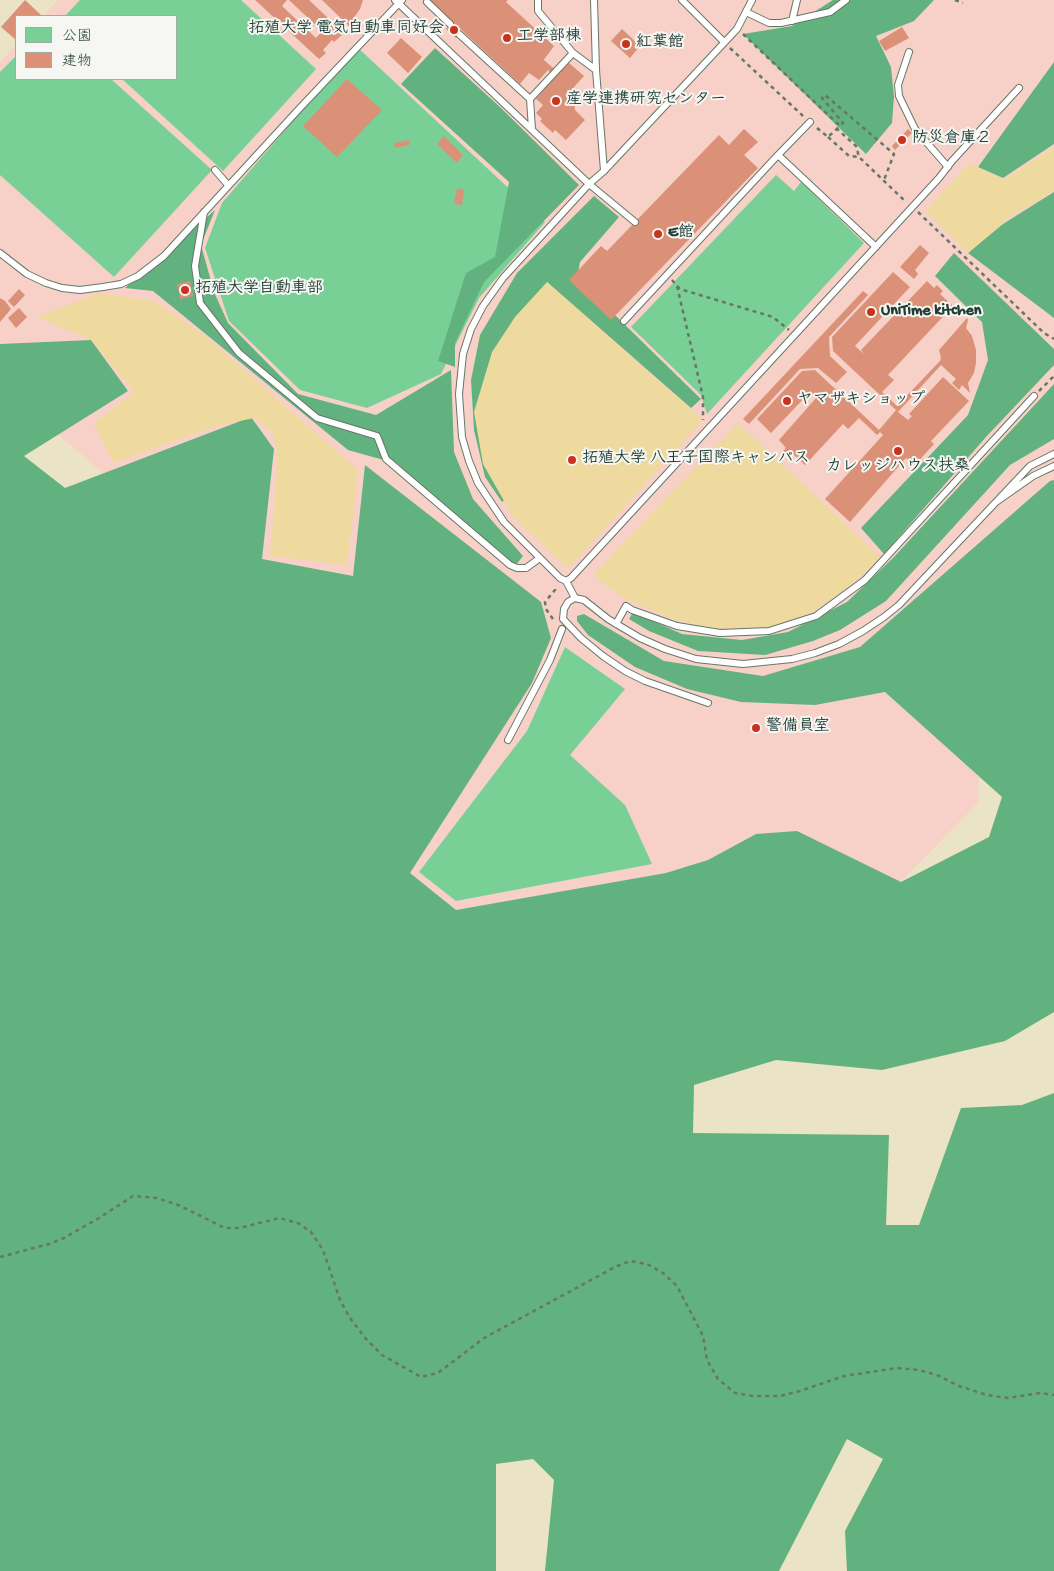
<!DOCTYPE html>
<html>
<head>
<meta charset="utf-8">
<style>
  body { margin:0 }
  #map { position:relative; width:1054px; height:1571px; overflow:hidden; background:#ebe3c5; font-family:"Gochi Hand","Klee One",sans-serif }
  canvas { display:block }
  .legend { position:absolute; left:15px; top:15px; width:162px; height:65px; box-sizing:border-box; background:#f6f6f2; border:1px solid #a0aca6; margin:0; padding:6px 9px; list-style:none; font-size:15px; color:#1f3d34 }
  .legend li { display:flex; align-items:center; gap:10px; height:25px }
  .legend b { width:25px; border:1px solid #a0aca6 }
</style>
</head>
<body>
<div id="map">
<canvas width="1054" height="1571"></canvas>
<ul class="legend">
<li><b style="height:14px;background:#78d096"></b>公園</li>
<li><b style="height:14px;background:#db9178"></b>建物</li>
</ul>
</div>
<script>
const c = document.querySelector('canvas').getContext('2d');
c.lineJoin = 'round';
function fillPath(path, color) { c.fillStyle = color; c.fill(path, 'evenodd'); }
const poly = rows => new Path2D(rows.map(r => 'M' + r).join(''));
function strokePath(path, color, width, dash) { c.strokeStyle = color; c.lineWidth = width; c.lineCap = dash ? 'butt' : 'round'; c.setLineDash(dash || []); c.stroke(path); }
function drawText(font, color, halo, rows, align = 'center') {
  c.font = font + ' "Gochi Hand","Klee One",sans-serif'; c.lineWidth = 4; c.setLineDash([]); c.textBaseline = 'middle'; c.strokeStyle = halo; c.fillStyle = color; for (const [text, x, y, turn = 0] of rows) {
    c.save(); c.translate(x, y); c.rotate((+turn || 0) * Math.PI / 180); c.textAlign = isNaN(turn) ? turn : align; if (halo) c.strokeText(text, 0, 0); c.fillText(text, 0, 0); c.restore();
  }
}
fillPath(poly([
  [58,0,1054,0,1054,536,973,645,979,802,872,911,432,935,304,644,0,385,0,62,16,45,16,79,176,79,176,16,43,16]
]), '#f7d1c7');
fillPath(poly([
  [80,0,241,0,316,69,223,171,122,79,176,79,176,16,65,16],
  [357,47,545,222,479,298,441,374,367,408,300,390,229,321,205,248,222,203],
  [16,56,16,79,111,79,212,170,114,277,0,175,0,72],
  [776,175,794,191,801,182,864,243,707,414,701,395,631,327],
  [565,647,625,689,570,755,625,805,652,864,456,901,419,872,527,731]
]), '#78d096');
fillPath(poly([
  [833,0,934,0,914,21,876,36,891,67,894,97,892,123,866,154,743,34,792,26],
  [435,48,500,107,579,185,484,282,455,343,455,367,438,361,466,273,495,257,509,182,401,84],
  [1054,62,1054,144,1003,178,978,167],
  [1054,192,1054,318,968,253,1003,224],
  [594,196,619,217,580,262,577,278,701,399,691,408,547,282,510,496,502,502,485,477,474,430,471,380,480,335,517,273],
  [215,210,201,245,214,292,228,323,298,394,376,415,451,370,454,452,473,499,523,556,512,570,398,464,348,450,153,291,125,288],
  [954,253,1054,349,1054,365,986,437,884,554,861,528,968,415,988,360,982,322,935,276],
  [91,340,128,391,24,456,65,488,251,417,274,449,262,559,353,576,365,465,541,602,551,638,532,683,410,873,456,910,666,873,708,860,756,834,797,831,901,882,989,837,1002,797,885,692,815,705,741,702,687,689,635,667,588,635,577,621,577,616,584,614,664,661,763,676,860,647,1050,481,1054,480,1054,1012,1005,1041,882,1070,776,1060,694,1085,693,1133,889,1135,886,1225,919,1225,961,1108,1022,1105,1054,1093,1054,1571,847,1571,845,1531,883,1459,847,1439,779,1571,545,1571,554,1480,533,1459,496,1464,496,1571,0,1571,0,344],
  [1054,384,1054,439,1010,465,886,601,840,630,813,641,765,655,698,651,649,631,629,619,633,612,682,634,742,640,788,632,847,602,893,558]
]), '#62b27f');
fillPath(poly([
  [1054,147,1054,191,1010,217,968,253,925,211,965,168,971,164,1004,180],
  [547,282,703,420,568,569,512,515,483,464,474,412,492,352,515,317],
  [99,293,154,301,205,336,358,470,347,565,270,556,278,458,272,431,254,418,216,426,114,463,93,424,134,392,91,340,37,317],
  [738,423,880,557,850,586,812,612,771,627,716,629,676,620,623,598,593,575]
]), '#eeda9e');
fillPath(poly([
  [25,0,41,15,16,16,16,40,1,27],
  [255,0,287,0,282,6,316,38,322,31,289,0,309,0,344,33,334,42,332,40,323,50,326,53,319,59],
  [322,0,363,0,360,9,353,19,356,21,351,28],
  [429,0,508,0,506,2,554,46,543,61,544,60,559,73,569,63,584,76,574,87,574,94,596,94,595,101,574,102,575,110,585,120,566,140,555,130,553,133,540,121,542,119,536,113,543,105,536,99,555,77,548,70,539,80,529,73,520,84],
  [452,22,462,32,456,38,446,29],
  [902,27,909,38,885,51,879,41],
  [622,29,640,46,630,58,611,41],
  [401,38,422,57,408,73,387,53],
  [347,79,382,110,337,157,303,126],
  [744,129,758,142,744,155,758,168,611,320,569,280,601,246,607,251,719,135,729,145],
  [908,129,912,133,895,150,892,146],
  [444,136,463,155,457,163,437,144],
  [409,140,410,145,395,148,394,143],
  [457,188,464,190,462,205,454,204],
  [920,245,929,253,915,270,918,274,914,279,900,267],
  [893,272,910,287,855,346,864,354,861,350,927,281,934,288,937,285,943,291,940,294,953,306,888,375,894,380,882,392,897,406,940,361,941,358,939,350,967,318,968,320,966,328,972,336,976,350,976,363,974,373,968,383,970,393,962,385,959,390,952,383,956,379,941,365,898,412,908,420,912,416,909,414,943,377,969,401,931,441,934,444,915,465,906,458,850,522,825,499,883,435,880,432,877,435,859,418,848,429,843,424,805,465,793,454,790,457,783,451,786,448,779,440,816,398,810,392,771,433,757,419,802,371,815,370,879,430,896,410,833,351,832,337],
  [190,281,193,296,180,299,177,284],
  [19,289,25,295,14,307,8,301],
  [863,291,868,295,829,337,830,356,847,372,836,383,818,368,800,369,749,424,743,419],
  [0,298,5,301,11,309,0,322],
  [19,308,27,317,16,328,8,318]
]), '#db9178');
const service = poly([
  [395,0,589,184,635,222],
  [594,0,596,70,604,171],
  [682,0,724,42],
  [752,0,737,29,604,171,589,184,503,278,483,306,471,329,463,354,459,394,462,437,469,461,478,483,504,522,560,578,566,581,571,578,939,178,952,161,1019,88],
  [427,2,450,24],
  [746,12,769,23,781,23,830,12,846,0],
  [792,21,797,0],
  [459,34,530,99],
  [909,52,898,85,899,96,915,129,948,167],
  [573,53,596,70],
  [532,129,530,99,573,53,538,11,538,0],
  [778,155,810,122],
  [215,170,228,185],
  [204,212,195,266,200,303,239,353,317,418,377,436,386,459,510,565,517,568,526,568,540,558],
  [0,253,27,274,46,283,62,288,80,290,103,287,121,284,138,276,164,256,299,109,402,0],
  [624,321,778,155,876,247],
  [1054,454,1030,466,996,502,1033,476,1054,466],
  [566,581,575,598],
  [616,624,626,606,632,610,677,626,720,633,769,631,816,616,865,580,1034,396],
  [708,703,645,681,625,671,603,656,581,638,563,619,564,609,568,602,575,598,584,600,608,619,640,638,665,649,696,659,743,664,792,659,815,653,839,644,863,631,884,617,899,605,996,502],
  [508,740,550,660,562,629]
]);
strokePath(service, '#667767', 8);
strokePath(poly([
  [955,0,963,3],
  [743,34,840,126,843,123,822,98,825,95,894,154,884,180],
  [730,48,803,116],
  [817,128,828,137,840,126],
  [836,128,856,146,859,157,906,202],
  [828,137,849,156,859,157],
  [918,212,1044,333,1054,339],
  [672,280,677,286,703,397,703,420],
  [677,286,680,289,773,317,789,330],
  [1039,391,1054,376],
  [553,619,546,609,545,602,555,590,555,585],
  [0,1257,49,1244,64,1238,99,1218,133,1196,157,1198,178,1205,225,1228,240,1228,279,1218,298,1223,311,1232,323,1250,340,1300,350,1318,366,1339,382,1355,421,1377,438,1373,484,1338,615,1267,630,1261,647,1264,663,1273,677,1286,703,1336,707,1360,718,1379,735,1393,753,1396,780,1396,800,1391,844,1376,897,1368,919,1370,937,1375,959,1386,987,1395,1008,1398,1040,1393,1054,1395]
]), '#667767', 2.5, [4, 4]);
strokePath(service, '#fff', 6);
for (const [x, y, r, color] of [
  [454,30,5,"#c8321e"],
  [507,38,5,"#c8321e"],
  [626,44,5,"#c8321e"],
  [556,101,5,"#c8321e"],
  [902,140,5,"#c8321e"],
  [658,234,5,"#c8321e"],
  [185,290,5,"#c8321e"],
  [871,312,5,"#c8321e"],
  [787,401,5,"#c8321e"],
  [898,451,5,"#c8321e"],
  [572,460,5,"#c8321e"],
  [756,728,5,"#c8321e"]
]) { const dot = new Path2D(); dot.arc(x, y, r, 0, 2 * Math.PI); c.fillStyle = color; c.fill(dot); strokePath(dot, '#f6f6f2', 2); }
drawText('bold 16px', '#1f3d34', '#f6f6f2', [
  ["拓殖大学 電気自動車同好会",444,30,"right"],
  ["工学部棟",517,38],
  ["紅葉館",636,44],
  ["産学連携研究センター",566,101],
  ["防災倉庫２",912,140],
  ["E館",668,234],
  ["拓殖大学自動車部",195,290],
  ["UniTime kitchen",881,312],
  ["ヤマザキショップ",797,401],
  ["拓殖大学 八王子国際キャンパス",582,460],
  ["カレッジハウス扶桑",898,468,"center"],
  ["警備員室",766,728]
], 'left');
</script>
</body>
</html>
